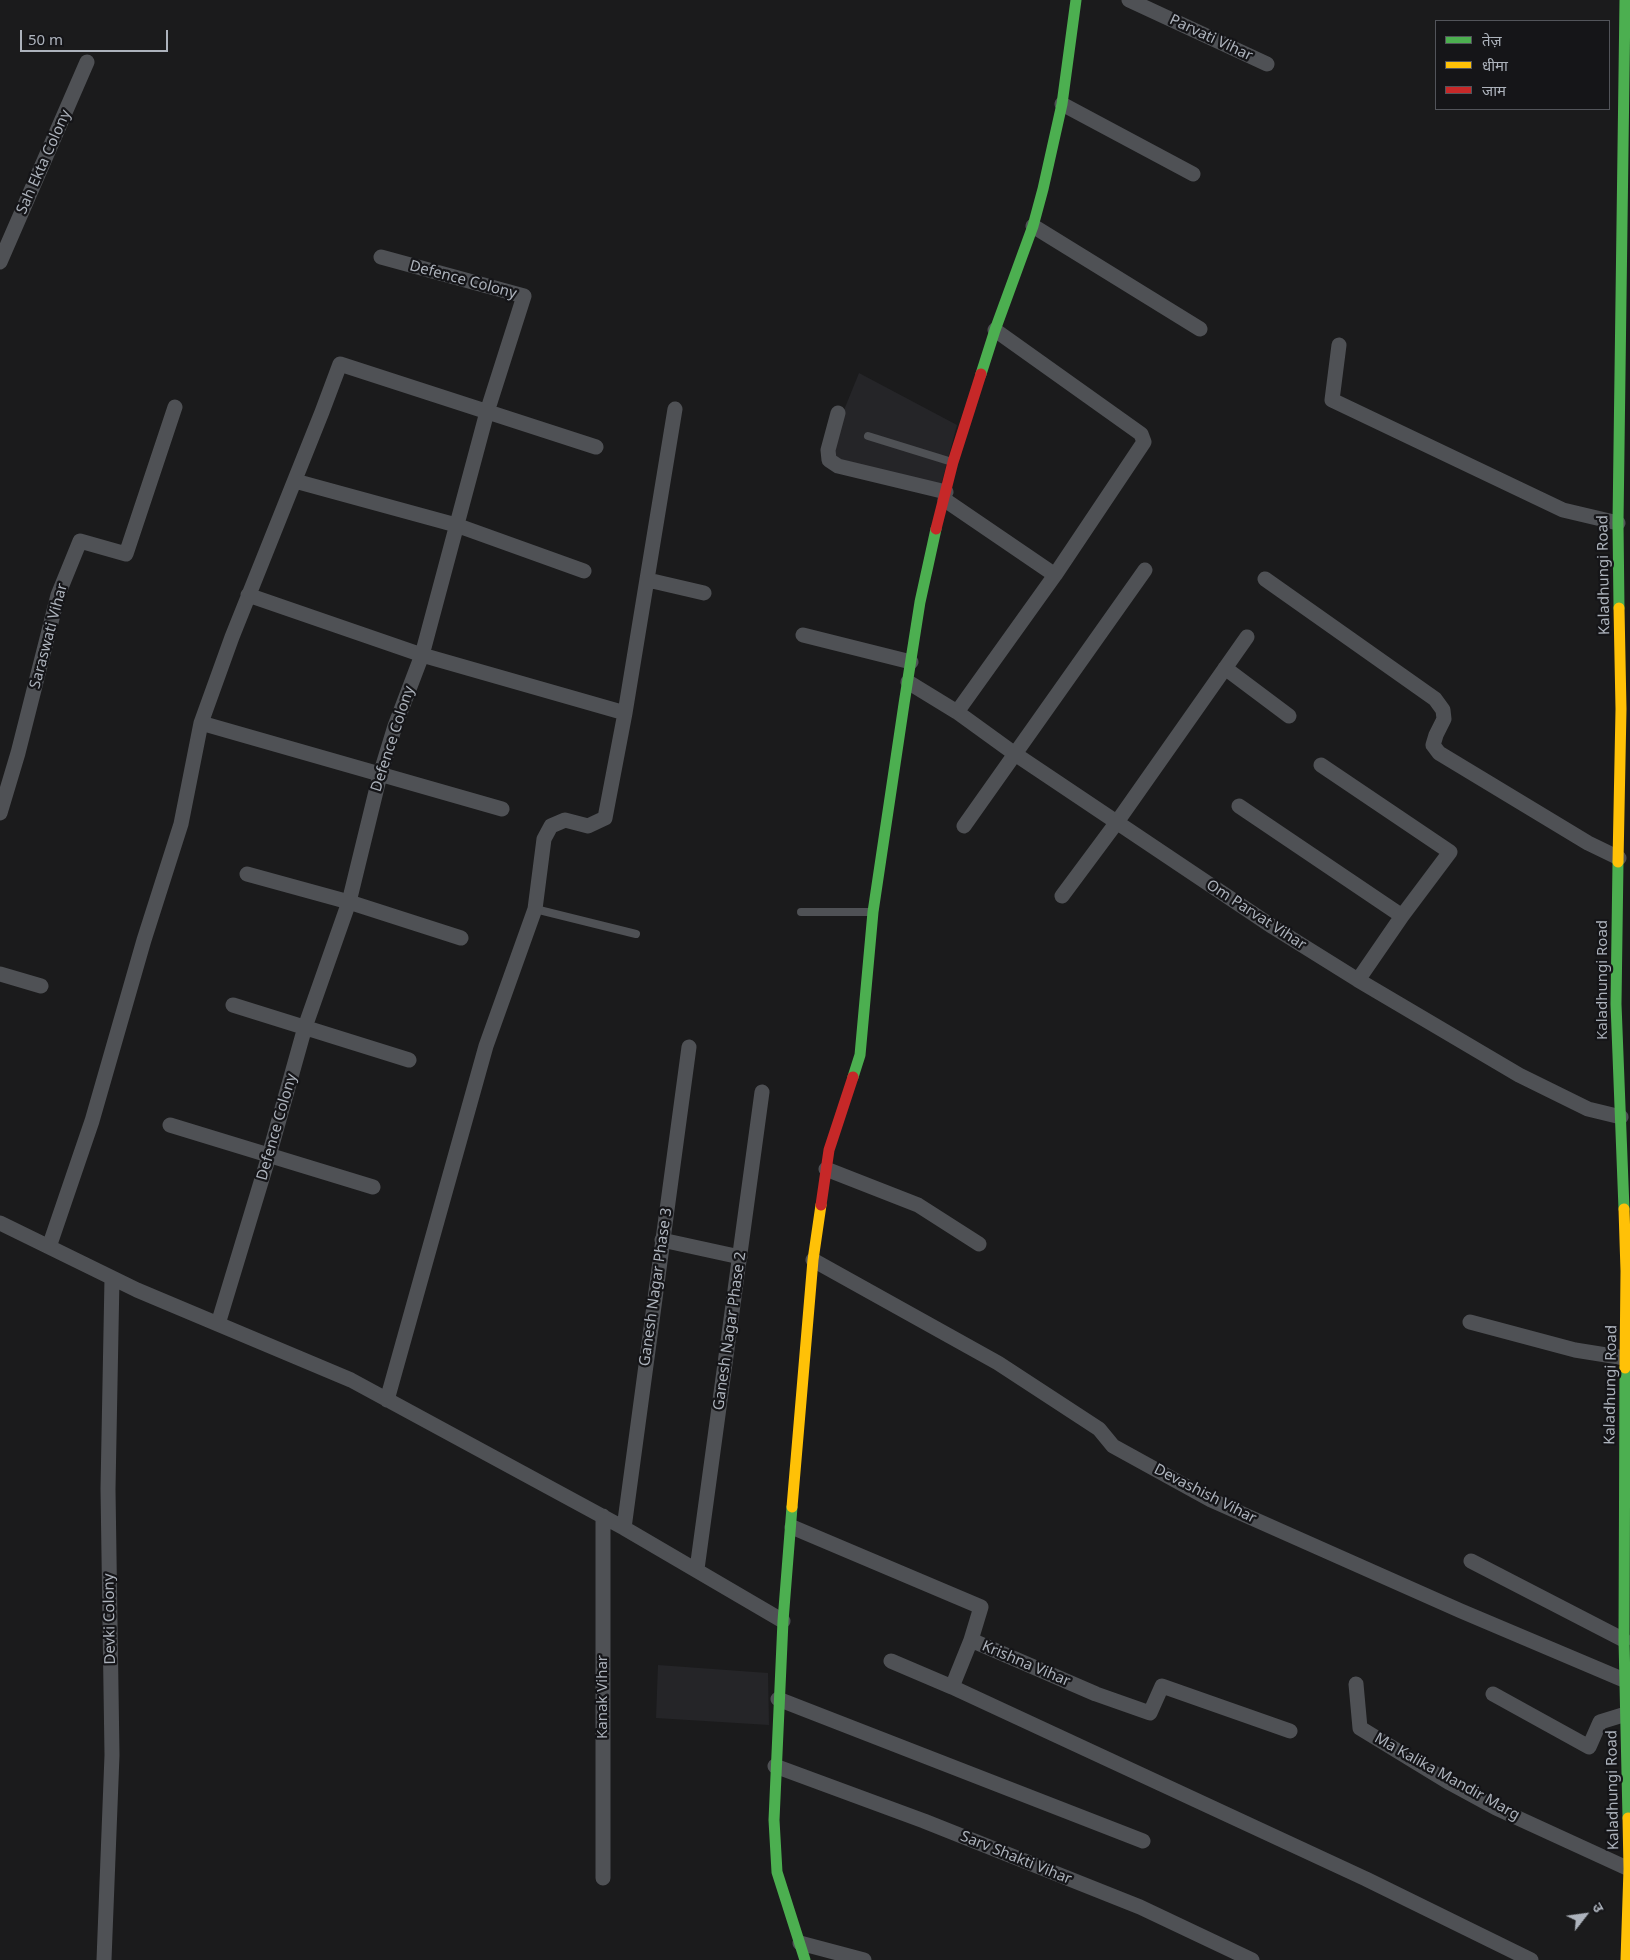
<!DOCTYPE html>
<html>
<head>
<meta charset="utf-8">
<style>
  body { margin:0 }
  #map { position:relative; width:1630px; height:1960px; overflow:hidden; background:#1b1b1c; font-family:"Noto Sans","Noto Sans Devanagari",sans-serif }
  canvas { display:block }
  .legend { position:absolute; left:1435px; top:20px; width:175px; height:90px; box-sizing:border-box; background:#151518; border:1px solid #52545a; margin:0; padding:6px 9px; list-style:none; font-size:15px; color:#adb3bc }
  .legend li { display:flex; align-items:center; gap:10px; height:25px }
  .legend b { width:25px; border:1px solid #52545a }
  .north { position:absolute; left:1560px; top:1890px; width:50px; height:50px; -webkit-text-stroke:4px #151518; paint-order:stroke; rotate:60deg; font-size:14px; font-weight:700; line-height:20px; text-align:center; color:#adb3bc }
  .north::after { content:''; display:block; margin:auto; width:18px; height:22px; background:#adb3bc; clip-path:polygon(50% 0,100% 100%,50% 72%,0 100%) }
  .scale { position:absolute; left:20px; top:30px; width:148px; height:22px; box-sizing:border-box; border:2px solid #adb3bc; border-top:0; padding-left:6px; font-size:15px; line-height:18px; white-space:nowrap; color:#adb3bc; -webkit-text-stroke:4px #151518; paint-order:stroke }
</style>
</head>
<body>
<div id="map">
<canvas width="1630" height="1960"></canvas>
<ul class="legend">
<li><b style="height:6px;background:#4caf50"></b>तेज़</li>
<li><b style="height:6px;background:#ffc107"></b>धीमा</li>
<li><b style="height:6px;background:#c62828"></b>जाम</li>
</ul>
<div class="north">उ</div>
<div class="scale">50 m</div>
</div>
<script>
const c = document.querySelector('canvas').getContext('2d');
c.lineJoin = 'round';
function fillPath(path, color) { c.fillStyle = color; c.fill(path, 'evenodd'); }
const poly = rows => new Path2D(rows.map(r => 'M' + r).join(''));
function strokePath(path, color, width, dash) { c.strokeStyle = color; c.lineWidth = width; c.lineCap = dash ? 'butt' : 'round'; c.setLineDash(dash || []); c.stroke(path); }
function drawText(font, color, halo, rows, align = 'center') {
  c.font = font + ' "Noto Sans",sans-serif'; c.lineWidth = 4.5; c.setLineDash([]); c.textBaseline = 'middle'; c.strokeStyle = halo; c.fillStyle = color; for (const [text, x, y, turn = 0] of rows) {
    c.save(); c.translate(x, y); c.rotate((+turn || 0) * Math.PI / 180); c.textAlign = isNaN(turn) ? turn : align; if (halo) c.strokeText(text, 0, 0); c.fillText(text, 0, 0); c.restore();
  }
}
fillPath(poly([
  [859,373,957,425,941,485,839,461,832,454,844,410],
  [658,1665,768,1673,769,1725,656,1718]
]), '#252528');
strokePath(poly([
  [868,436,952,462],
  [535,909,636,934],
  [801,912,872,912]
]), '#4f5155', 8);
strokePath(poly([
  [1129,0,1267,64],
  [1062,104,1193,174],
  [1033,226,1200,329],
  [0,262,87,62],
  [1339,345,1332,400,1563,510,1618,523],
  [838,413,828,450,829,460,838,466,946,492],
  [295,481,456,525,584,571],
  [945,500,1055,575],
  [1265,579,1435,699,1443,710,1444,719,1436,735,1433,745,1439,753,1588,843,1619,858],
  [648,580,704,593],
  [248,595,422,655,625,713],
  [803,635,911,662],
  [1225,668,1289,716],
  [908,682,957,712,1015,754,1273,927,1358,980,1519,1075,1588,1109,1621,1117],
  [957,712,1055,575,1144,442,1141,434,995,330],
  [201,723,502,809],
  [1321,765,1450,852,1402,916,1358,980],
  [1239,806,1402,916],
  [0,813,18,753,58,595,80,541,126,554,175,407],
  [964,826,1145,570],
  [247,874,349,902,461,938],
  [1062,896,1117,822,1247,637],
  [0,974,41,986],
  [233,1005,409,1060],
  [170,1125,373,1187],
  [826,1169,918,1205,979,1244],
  [0,1223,137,1290,351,1380,624,1528,783,1621],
  [662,1240,740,1257],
  [49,1247,92,1121,144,940,181,824,201,723,232,637,322,412,340,364,596,447],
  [813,1260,998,1363,1099,1429,1113,1446,1211,1500,1461,1611,1624,1680],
  [1470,1322,1575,1350,1625,1358],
  [218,1324,268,1159,305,1027,349,902,380,775,395,726,422,655,487,412,524,296,381,257],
  [387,1400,486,1046,535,909,544,839,551,826,565,820,588,826,605,818,625,713,675,409],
  [603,1516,603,1878],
  [792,1527,981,1607,971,1640,1096,1694,1150,1713,1162,1686,1290,1731],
  [624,1528,689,1047],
  [1471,1561,1624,1640],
  [697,1569,762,1092],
  [891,1661,952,1687,1366,1879,1531,1960],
  [1356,1684,1360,1728,1450,1783,1496,1808,1629,1869],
  [952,1687,971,1640],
  [1493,1694,1589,1747,1600,1722,1626,1714],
  [778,1699,1143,1841],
  [775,1766,924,1821,1140,1907,1252,1960],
  [800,1943,864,1960],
  [104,1960,112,1755,108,1489,112,1278]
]), '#4f5155', 15);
strokePath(poly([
  [981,374,995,330,1033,226,1043,189,1062,104,1076,0],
  [1619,608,1618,523,1625,0],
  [1618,862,1616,1004,1624,1209],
  [853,1077,860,1055,873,912,904,704,920,602,936,529],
  [1625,1368,1624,1640,1628,1818],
  [792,1507,783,1621,774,1820,777,1872,805,1960]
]), '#4caf50', 11);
strokePath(poly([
  [1618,862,1621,709,1619,608],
  [1624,1209,1626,1271,1625,1368],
  [792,1507,813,1260,821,1205],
  [1626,1960,1629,1869,1628,1818]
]), '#ffc107', 11);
strokePath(poly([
  [936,529,953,462,981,374],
  [821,1205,829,1150,853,1077]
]), '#c62828', 11);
drawText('15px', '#adb3bc', '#151518', [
  ["Parvati Vihar",1211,38,25],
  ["Sah Ekta Colony",44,162,-66],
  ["Defence Colony",463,280,15],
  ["Kaladhungi Road",1604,575,-91],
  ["Saraswati Vihar",49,636,-75],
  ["Defence Colony",393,739,-72],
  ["Om Parvat Vihar",1256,915,33],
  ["Kaladhungi Road",1603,980,-90],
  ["Defence Colony",277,1127,-74],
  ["Ganesh Nagar Phase 3",656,1287,-82],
  ["Ganesh Nagar Phase 2",730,1331,-82],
  ["Kaladhungi Road",1611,1385,-89],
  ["Devashish Vihar",1205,1494,27],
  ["Devki Colony",110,1619,-91],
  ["Krishna Vihar",1026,1664,23],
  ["Kanak Vihar",603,1697,-90],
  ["Ma Kalika Mandir Marg",1447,1777,29],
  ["Kaladhungi Road",1613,1790,-91],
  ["Sarv Shakti Vihar",1016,1858,22]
]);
</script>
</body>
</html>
